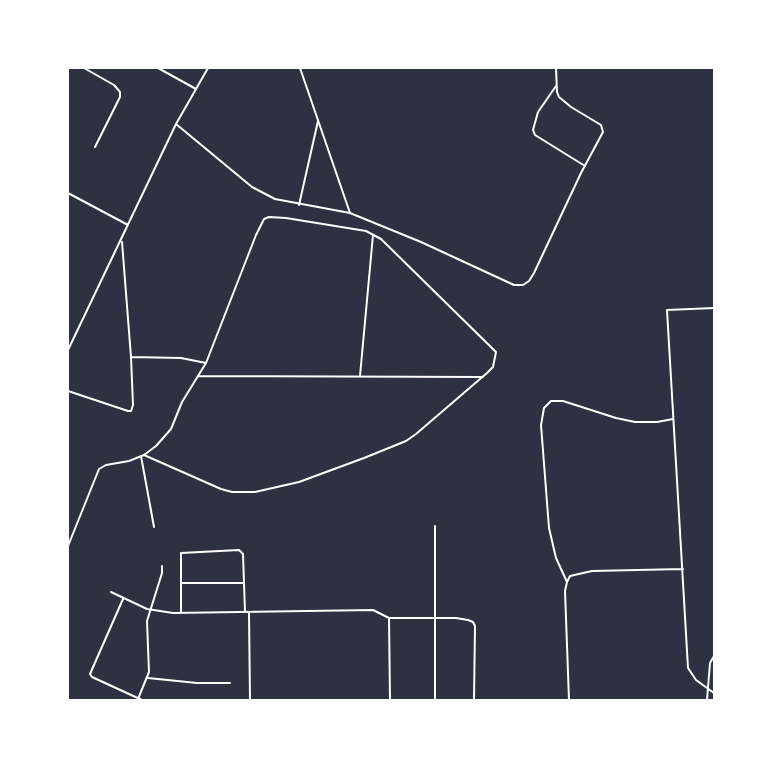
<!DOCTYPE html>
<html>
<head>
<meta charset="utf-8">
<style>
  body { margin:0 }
  #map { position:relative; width:782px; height:768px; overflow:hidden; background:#2d3142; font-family:Inter,sans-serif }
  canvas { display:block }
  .frame { position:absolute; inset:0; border:69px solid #fff; pointer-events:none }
</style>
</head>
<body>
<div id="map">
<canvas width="782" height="768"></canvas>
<div class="frame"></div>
</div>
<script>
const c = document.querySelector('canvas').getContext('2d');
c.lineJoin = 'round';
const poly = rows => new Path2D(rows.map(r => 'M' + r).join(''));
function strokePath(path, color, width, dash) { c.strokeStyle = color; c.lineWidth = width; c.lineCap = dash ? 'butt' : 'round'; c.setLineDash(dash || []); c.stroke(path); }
strokePath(poly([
  [84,68,114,85,120,92,120,97,95,147],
  [158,68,196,89],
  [300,68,350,213],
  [556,86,538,112,533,130,535,135,585,166],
  [176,124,252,187,275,199,350,213,421,242,514,285,523,285,529,281,534,273,581,173,603,132,601,125,571,107,559,97,557,92,556,68],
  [68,193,128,225],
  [299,205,318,121],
  [714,308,667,310,688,668,696,680,714,693],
  [68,350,176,124,208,68],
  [131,357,181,358,206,363],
  [198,376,483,377],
  [360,376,373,235],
  [68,391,128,411,131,411,133,405,131,357,122,242],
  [141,456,154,527],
  [435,526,435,700],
  [68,546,99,469,106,465,129,461,144,455,156,446,171,429,182,402,206,363,256,235,264,219,269,217,286,218,366,231,381,239,496,352,493,367,487,373,416,434,406,441,364,458,299,482,255,492,232,492,221,489,144,455],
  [567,582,556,558,549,528,541,425,544,408,551,401,563,401,616,418,635,422,657,422,673,419],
  [181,583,244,583],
  [111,592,147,609,173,613,373,610,389,618,456,618,468,620,473,622,475,626,474,700],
  [123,599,90,674,92,677,142,700],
  [181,613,181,553,239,550,243,554,245,612],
  [249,613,250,700],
  [389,618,390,700],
  [148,678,197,683,230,683],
  [138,699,149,672,147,621,162,573,162,566],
  [569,700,565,591,567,582,570,576,592,571,683,569],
  [707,700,710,663,714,656]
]), '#fff', 2);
</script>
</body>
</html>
